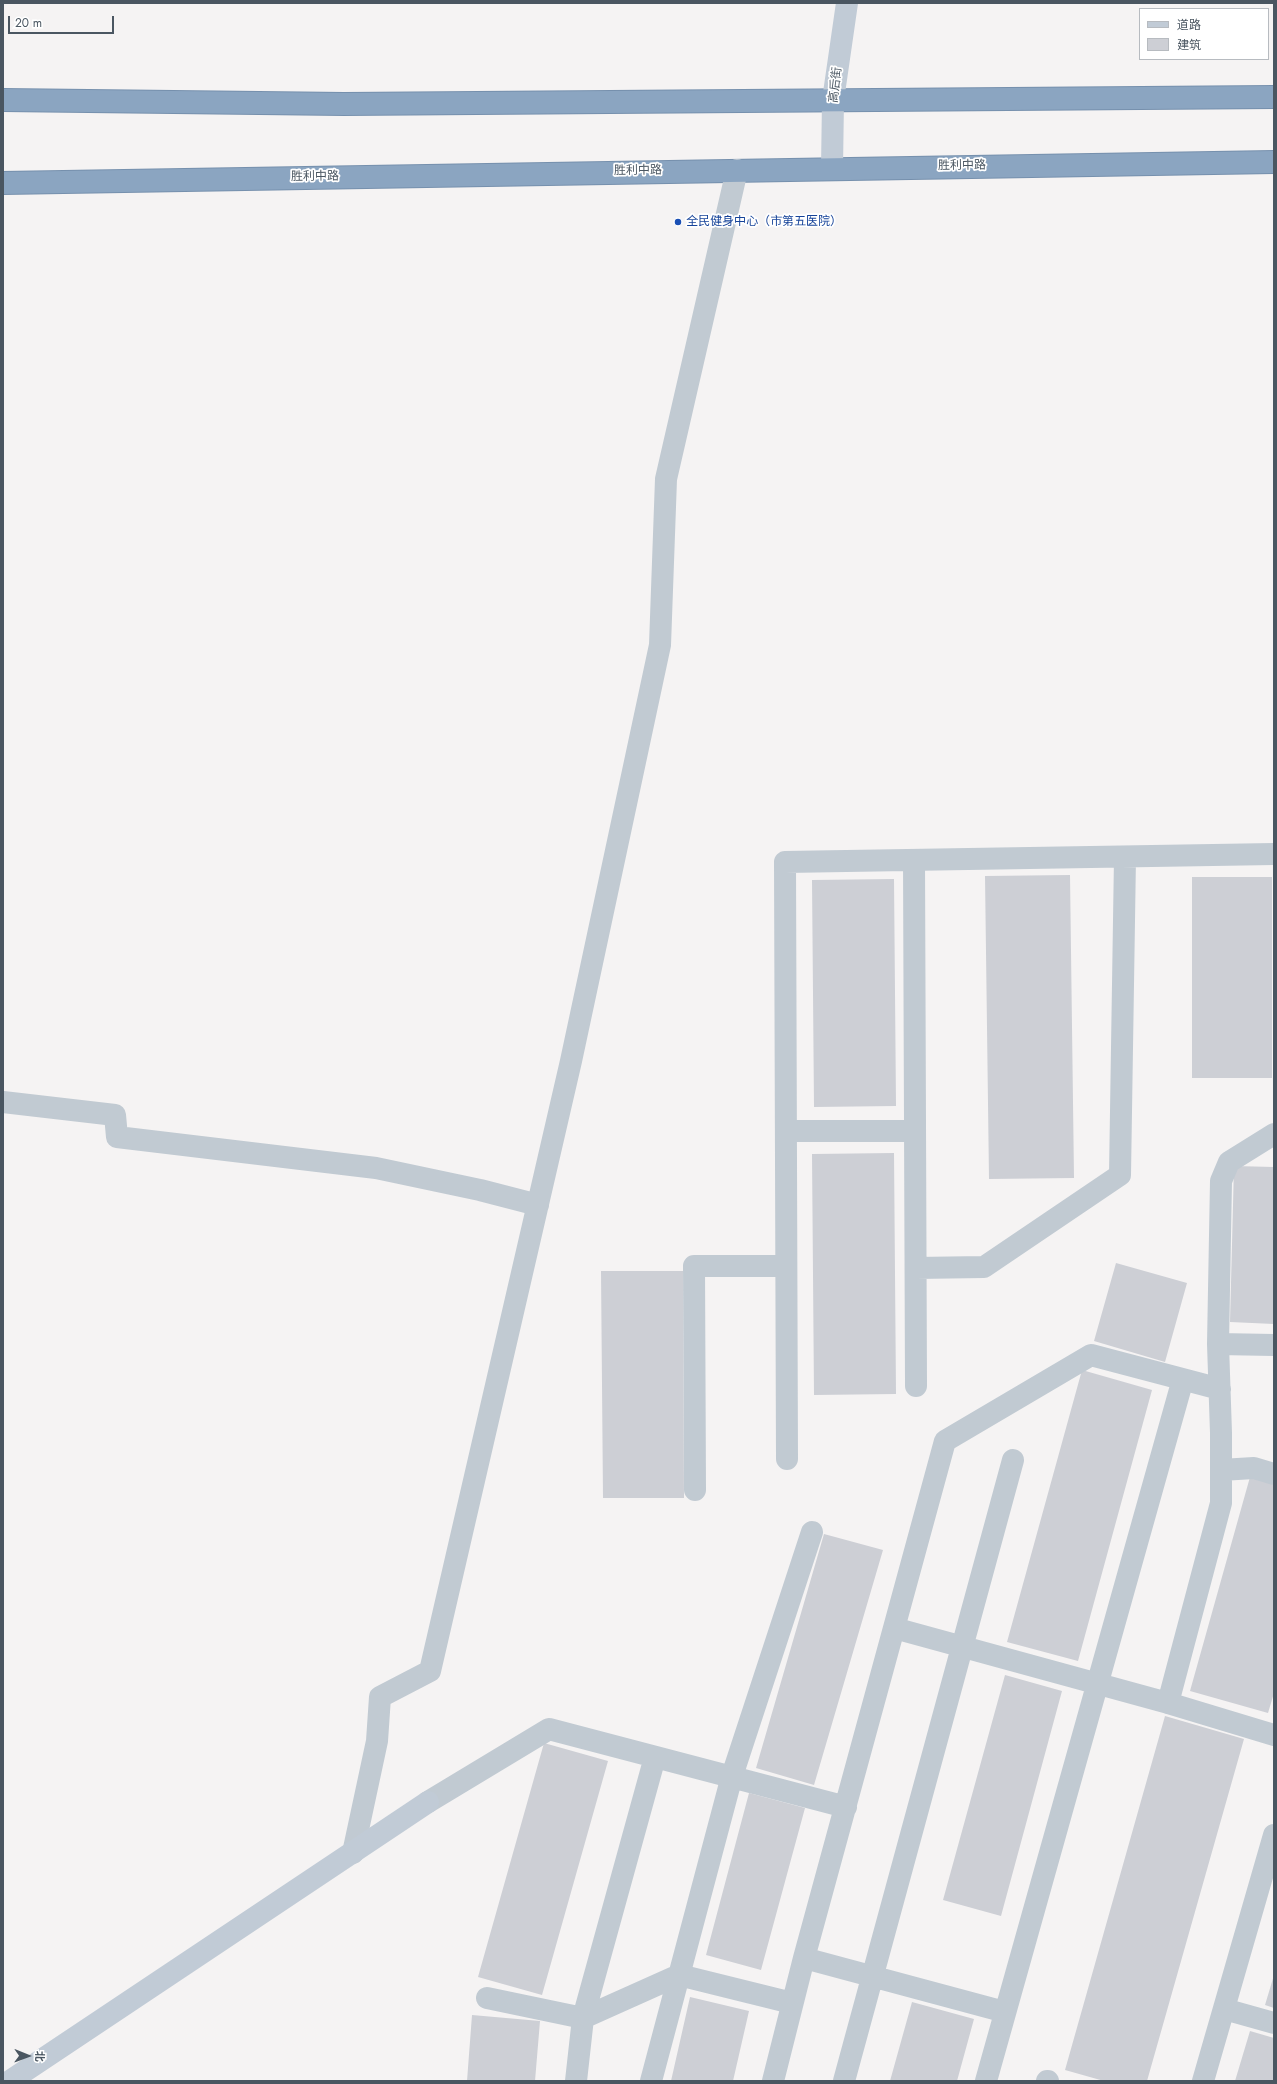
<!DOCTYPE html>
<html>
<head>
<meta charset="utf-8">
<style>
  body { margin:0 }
  #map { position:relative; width:1277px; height:2084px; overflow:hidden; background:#f5f3f3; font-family:Jost,"Noto Sans SC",sans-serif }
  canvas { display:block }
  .frame { position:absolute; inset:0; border:4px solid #4a5661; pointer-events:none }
  .legend { position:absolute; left:1139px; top:8px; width:130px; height:52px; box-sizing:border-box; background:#fff; border:1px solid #b7bbc0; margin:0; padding:5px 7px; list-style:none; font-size:12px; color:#4a5661 }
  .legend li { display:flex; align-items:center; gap:8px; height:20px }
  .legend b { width:20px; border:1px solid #b7bbc0 }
  .north { position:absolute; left:8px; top:2036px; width:40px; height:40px; -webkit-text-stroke:3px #fff; paint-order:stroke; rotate:91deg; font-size:11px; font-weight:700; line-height:16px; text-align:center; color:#4a5661 }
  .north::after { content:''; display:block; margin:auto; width:14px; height:18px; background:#4a5661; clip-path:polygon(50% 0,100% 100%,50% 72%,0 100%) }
  .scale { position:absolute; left:8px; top:16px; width:106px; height:18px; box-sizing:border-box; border:2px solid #4a5661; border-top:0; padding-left:5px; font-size:12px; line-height:14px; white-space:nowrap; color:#4a5661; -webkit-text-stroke:3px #fff; paint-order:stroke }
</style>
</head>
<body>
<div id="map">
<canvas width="1277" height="2084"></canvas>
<div class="frame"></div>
<ul class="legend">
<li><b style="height:5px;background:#c1cbd6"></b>道路</li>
<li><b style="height:11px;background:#cdcfd5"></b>建筑</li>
</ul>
<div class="north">北</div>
<div class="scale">20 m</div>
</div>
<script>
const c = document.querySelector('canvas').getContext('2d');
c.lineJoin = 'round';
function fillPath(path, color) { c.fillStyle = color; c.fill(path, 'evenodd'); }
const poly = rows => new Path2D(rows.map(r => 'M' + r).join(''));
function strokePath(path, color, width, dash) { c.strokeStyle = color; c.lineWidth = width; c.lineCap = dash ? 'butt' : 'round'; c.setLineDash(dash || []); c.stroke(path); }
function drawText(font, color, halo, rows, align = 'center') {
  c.font = font + ' Jost,"Noto Sans SC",sans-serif'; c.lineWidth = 3.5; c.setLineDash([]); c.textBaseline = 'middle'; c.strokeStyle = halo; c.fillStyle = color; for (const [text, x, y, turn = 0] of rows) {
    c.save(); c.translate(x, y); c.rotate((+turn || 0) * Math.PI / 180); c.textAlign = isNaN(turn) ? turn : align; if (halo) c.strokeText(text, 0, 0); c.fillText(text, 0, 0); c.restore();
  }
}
fillPath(poly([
  [1070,875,1074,1178,989,1179,985,876],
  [1192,877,1272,877,1272,1078,1192,1078],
  [894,879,896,1106,814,1107,812,880],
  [894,1153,896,1394,814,1395,812,1154],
  [1234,1166,1274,1167,1274,1324,1230,1322],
  [1116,1263,1187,1283,1165,1362,1094,1341],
  [601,1271,683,1271,684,1498,603,1498],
  [1082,1370,1152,1390,1078,1661,1007,1642],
  [1250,1477,1274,1484,1274,1693,1268,1713,1190,1691],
  [824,1534,883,1550,814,1785,756,1768],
  [1005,1675,1062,1691,1001,1916,943,1900],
  [1165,1716,1244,1739,1147,2081,1104,2081,1065,2070],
  [544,1743,608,1761,542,1995,478,1977],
  [749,1793,805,1808,761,1970,706,1955],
  [1274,1975,1274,2008,1265,2005],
  [690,1997,749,2011,733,2081,671,2081],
  [912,2002,974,2019,957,2081,890,2081],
  [472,2015,540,2021,535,2081,467,2081],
  [1250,2031,1274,2038,1274,2081,1235,2081]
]), '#cdcfd5');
const highway = poly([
  [3,100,344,104,1274,97],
  [3,183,1274,162]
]);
strokePath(highway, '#7690ad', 24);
strokePath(poly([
  [914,860,916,1386],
  [3,1102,115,1115,117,1137,376,1168,480,1190,538,1205],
  [786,1131,915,1131],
  [916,1268,984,1267,1120,1175,1125,857],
  [1218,1344,1274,1345],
  [787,1459,785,862,1274,854],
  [1221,1470,1254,1468,1274,1474],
  [695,1490,694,1266,786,1266],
  [894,1628,1168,1703,1274,1735],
  [1168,1703,1221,1503,1221,1433,1218,1344,1221,1181,1229,1162,1274,1134],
  [428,1802,549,1729,846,1807],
  [353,1853,377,1741,380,1697,430,1671,571,1061,660,645,666,479,737,170],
  [804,1958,1005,2012],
  [487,1998,583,2018,679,1975,792,2003],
  [1224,2009,1274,2023],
  [576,2081,583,2018,655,1757],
  [651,2081,732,1776,812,1532],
  [773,2081,804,1958,945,1441,1091,1355,1220,1389],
  [844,2081,1013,1460],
  [986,2081,1183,1379],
  [1047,2081,1048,2081],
  [1203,2081,1274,1835]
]), '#c1cad2', 22);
strokePath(poly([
  [832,168,833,100,847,3],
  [10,2081,428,1802]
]), '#c1cbd6', 22);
strokePath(highway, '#8ba5c1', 22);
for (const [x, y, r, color] of [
  [678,222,4,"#1a4fb4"]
]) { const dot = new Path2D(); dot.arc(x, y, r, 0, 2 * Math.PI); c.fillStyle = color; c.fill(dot); strokePath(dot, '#fff', 1.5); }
drawText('12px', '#4a5661', '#fff', [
  ["高后街",836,85,-83],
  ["胜利中路",962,166,-1],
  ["胜利中路",638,171,-1],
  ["胜利中路",315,177,-1]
]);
drawText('12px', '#164399', '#fff', [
  ["全民健身中心（市第五医院）",686,222]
], 'left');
</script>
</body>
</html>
